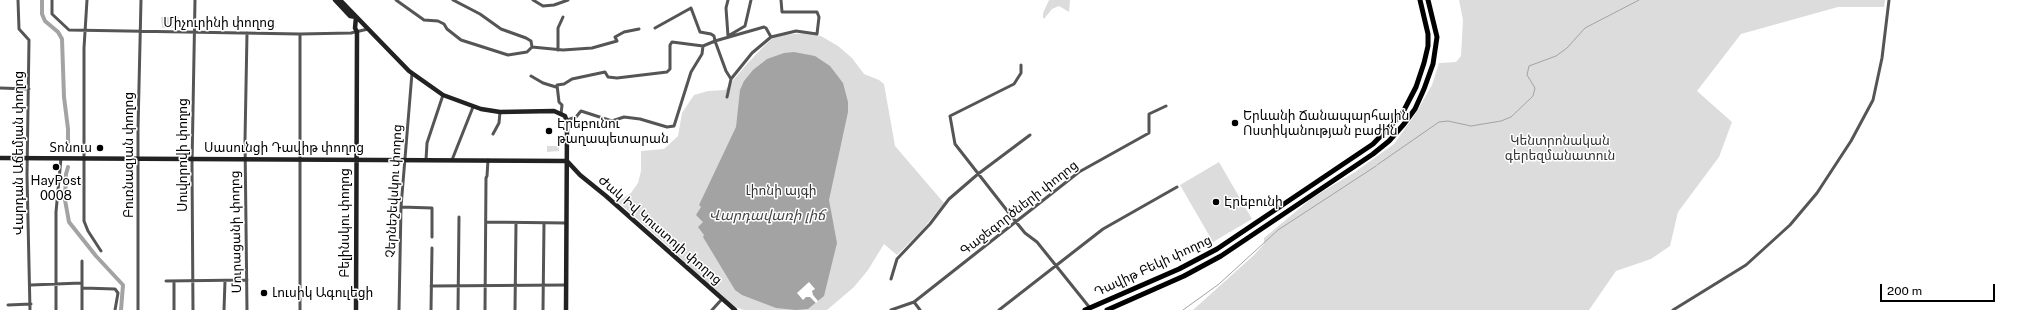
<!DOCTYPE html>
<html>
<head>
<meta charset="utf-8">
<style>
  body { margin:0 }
  #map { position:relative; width:2018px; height:310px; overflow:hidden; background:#fff; font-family:"Public Sans",sans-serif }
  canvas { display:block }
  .scale { position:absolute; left:1880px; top:284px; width:115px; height:18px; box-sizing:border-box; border:2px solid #000; border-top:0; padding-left:5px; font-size:12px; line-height:14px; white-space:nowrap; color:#000; -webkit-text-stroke:3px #fff; paint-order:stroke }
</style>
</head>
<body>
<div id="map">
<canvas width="2018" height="310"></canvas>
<div class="scale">200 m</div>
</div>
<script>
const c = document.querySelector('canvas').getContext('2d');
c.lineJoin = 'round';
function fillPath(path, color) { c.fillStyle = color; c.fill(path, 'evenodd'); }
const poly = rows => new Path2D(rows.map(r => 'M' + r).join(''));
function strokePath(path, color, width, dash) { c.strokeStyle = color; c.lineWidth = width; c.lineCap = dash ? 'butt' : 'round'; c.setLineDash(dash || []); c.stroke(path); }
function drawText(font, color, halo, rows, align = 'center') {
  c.font = font + ' "Public Sans","Noto Sans Armenian",sans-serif'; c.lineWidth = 3; c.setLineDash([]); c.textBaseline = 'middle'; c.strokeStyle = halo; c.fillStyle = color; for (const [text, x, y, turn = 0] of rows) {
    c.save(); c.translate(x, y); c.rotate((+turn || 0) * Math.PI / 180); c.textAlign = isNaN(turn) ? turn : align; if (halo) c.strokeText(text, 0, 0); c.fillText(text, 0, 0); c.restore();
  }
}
fillPath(poly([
  [1049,0,1070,0,1069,12,1059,6,1052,9,1044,19,1043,17,1043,13],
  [1459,0,1885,0,1884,7,1838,7,1741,34,1697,91,1732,122,1719,157,1678,212,1670,246,1651,259,1616,271,1589,310,1193,310,1254,255,1264,244,1264,238,1312,198,1355,172,1394,144,1416,113,1432,85,1439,63,1456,62,1461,56,1463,20],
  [161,17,179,17,179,28,162,28],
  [270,17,276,27,274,29,262,29],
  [806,33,821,36,838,46,852,58,864,74,879,80,884,84,895,146,944,203,922,230,897,255,884,244,868,270,854,287,827,310,744,310,732,306,671,249,618,202,631,193,638,183,641,171,641,151,664,149,678,136,682,113,694,95,708,91,725,90,746,65,764,46,773,38,784,35],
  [547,146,559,146,559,151,547,152],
  [1219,162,1252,219,1213,242,1180,185]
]), '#dcdcdc');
fillPath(poly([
  [794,52,815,56,830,66,843,83,848,102,848,112,829,200,837,243,824,296,808,309,796,310,776,308,742,295,735,290,703,237,704,235,698,227,703,222,696,215,701,207,699,205,736,127,740,90,744,81,753,70,767,59,784,53]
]), '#a3a3a3');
fillPath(poly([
  [809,282,815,289,812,291,813,295,818,301,816,303,810,297,806,297,803,300,797,293]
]), '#fff');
strokePath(poly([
  [1377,165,1439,122,1448,121,1471,126,1501,121,1511,117,1533,96,1535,88,1527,75,1529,66,1556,56,1567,48,1585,28,1639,0],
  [1183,310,1219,284,1278,230,1376,166]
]), '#a3a3a3', 1);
strokePath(poly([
  [42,0,42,14,45,21,58,32,62,39,64,97,68,129,68,150],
  [68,167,66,174,65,200,69,222,96,256,123,285,121,310]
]), '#a3a3a3', 4);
strokePath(poly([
  [18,0,19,29,29,40,27,175,30,310],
  [52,0,52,14,69,30,300,34,351,33,368,29],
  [87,0,84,48,84,221,88,231,101,251],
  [396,0,424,20,438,21,444,24,447,29,461,40,508,55,527,52,532,47,563,50,592,48,617,41,615,37,624,32,639,29],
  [453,0,480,14,501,29,526,38,531,41,532,47],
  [533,0,543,6,554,5,568,0],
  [728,0,726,8,728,36,745,26,751,0],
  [247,33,245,140,247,310],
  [300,34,300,310],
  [558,50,558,28,563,17],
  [1021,65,1021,73,1014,84,950,116,955,144,1016,222,1025,233,1037,242,1090,308],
  [531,76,543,83,556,87],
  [731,79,726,71,715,41,764,27,766,28,771,37],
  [0,88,29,89],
  [727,97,731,79,752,53,771,37,796,31,817,34,819,17,817,12,782,12,781,0],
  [561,114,562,105,559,102,557,85,564,84,572,79,605,72,608,77,617,78,667,72,670,69,670,45,672,42,703,46,715,41,714,36,711,34,700,32,691,8,655,28],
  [567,120,576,117,581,111,612,121,624,117,640,119,667,127,674,126,691,72,702,54,703,46],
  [493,134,499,123,500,112],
  [426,160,427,143,443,95],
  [452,160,473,107],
  [401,207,432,208,432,237],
  [486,222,566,223],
  [82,261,82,310],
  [891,279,897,259,930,224,949,199,978,174,1030,135],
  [166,281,247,280],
  [31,285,81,283],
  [431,286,566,285],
  [83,288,115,289,118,293,115,310],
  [914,302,920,310],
  [8,305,31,304],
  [56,310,56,212,61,158],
  [138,310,138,129,141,0],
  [174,310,174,281],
  [193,310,192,165,195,0],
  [224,310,225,281],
  [399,310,401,207,412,73],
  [431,310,432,248],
  [458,310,459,217],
  [485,310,486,178,487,176,488,160],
  [515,310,516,223],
  [543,310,544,223],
  [712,310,722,299],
  [891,310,914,302,1079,172,1149,133,1149,114,1166,106],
  [999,310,1103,229,1177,187],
  [1673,310,1746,265,1790,225,1817,193,1851,141,1873,100,1882,58,1889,0]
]), '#555', 3);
strokePath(poly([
  [335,0,350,16,356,17],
  [340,0,409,71,443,95,481,109,500,112,554,111,565,116,567,122,566,310],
  [356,17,355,28,357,32,356,310],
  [0,158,567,161],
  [567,161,580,175,606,196,735,310]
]), '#222', 4.5);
strokePath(poly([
  [1085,310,1179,269,1217,249,1373,144,1402,114,1416,87,1424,63,1428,46,1428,34,1420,0],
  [1107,310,1184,276,1221,256,1373,154,1389,141,1404,124,1415,109,1424,89,1433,64,1437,37,1428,0]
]), '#000', 5);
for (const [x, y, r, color] of [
  [1235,123,4,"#000"],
  [549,131,4,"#000"],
  [100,148,4,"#000"],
  [56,167,4,"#000"],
  [1216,202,4,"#000"],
  [264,293,4,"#000"]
]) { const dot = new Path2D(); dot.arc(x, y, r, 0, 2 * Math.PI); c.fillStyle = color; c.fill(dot); strokePath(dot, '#fff', 1.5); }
drawText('13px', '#000', '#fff', [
  ["Միչուրինի փողոց",219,23],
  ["Սասունցի Դավիթ փողոց",284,148],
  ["Վարդան Աճեմյան փողոց",19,153,-90],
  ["Բուռնազյան փողոց",129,155,-90],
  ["Սուվորովի փողոց",183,155,-90],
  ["Չերնեշեվսկու փողոց",394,191,-87],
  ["Գաջեգործների փողոց",1019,208,-38],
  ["Բելինսկու փողոց",345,223,-90],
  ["Ժակ Իվ Կուստոյի փողոց",660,230,41],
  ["Մուրացանի փողոց",236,232,-91],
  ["Դավիթ Բեկի փողոց",1153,266,-25]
]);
drawText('13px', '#000', '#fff', [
  ["Երևանի Ճանապարհային",1243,116],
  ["Ոստիկանության բաժին",1243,131],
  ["Էրեբունու",557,124],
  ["թաղապետարան",557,139],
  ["Տոնուս",92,148,"right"],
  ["HayPost",56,181,"center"],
  ["0008",56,196,"center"],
  ["Էրեբունի",1224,202],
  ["Լուսիկ Ագուլեցի",272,293]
], 'left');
drawText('13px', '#333', '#fff', [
  ["Կենտրոնական",1560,141],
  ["գերեզմանատուն",1560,156],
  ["Լիոնի այգի",781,191]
]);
drawText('italic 14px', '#444', '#fff', [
  ["Վարդավառի լիճ",767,216]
]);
</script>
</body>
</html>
